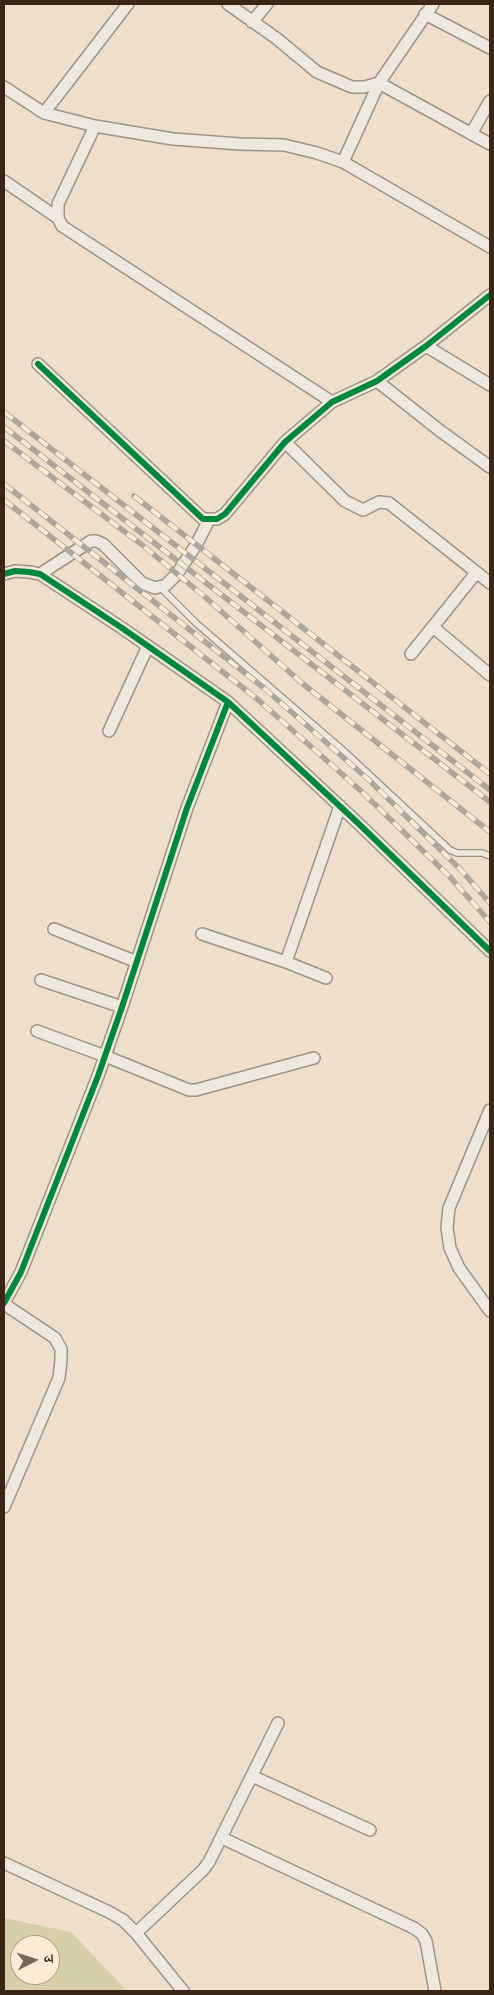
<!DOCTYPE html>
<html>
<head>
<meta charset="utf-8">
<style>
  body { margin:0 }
  #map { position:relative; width:494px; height:1995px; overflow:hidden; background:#eddfcc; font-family:"Libre Caslon Text","Noto Serif Devanagari",serif }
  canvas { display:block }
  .frame { position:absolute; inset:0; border:5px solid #3a2616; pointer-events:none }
  .north { position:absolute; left:10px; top:1935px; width:50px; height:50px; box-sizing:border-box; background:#fcecd5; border:1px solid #ae9d89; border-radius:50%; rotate:85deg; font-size:14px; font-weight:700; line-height:20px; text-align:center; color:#3a2616 }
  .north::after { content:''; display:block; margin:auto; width:18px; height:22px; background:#796756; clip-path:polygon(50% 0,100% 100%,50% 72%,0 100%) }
</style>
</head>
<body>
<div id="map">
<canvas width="494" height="1995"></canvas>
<div class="frame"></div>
<div class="north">उ</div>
</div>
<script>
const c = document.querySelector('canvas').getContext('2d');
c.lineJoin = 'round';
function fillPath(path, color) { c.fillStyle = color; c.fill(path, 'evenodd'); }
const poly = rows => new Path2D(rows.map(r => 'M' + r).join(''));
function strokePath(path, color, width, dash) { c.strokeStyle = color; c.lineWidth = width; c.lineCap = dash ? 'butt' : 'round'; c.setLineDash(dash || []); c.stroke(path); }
fillPath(poly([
  [4,1918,71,1932,127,1991,4,1991],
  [20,1945,50,1945,50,1975,20,1975]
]), '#d5cfaa');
const service = poly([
  [160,587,196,623,345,752,450,850,457,853,482,853,490,856]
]);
const minor = poly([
  [228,4,276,38,317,72,352,87,364,87,379,83,433,4],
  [425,14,490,48],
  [252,22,267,4],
  [4,87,44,113,95,126,173,139,240,144,284,145,317,153,343,162,490,247],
  [44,113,128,4],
  [95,126,58,204,58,218,62,226,332,402],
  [471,134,490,101],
  [343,162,379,83,490,144],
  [4,181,58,218],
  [426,346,490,385],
  [38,364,203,519,217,519,225,514,285,442,332,402,377,381,426,346,490,295],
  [377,381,439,430,490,467],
  [285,442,345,501,363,510,379,502,389,503,490,583],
  [4,574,15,571,29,572,40,574,122,628,228,702,360,825,490,951],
  [40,574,91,541,96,541,103,544,142,583,155,588,166,585,177,574,196,545,209,520],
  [433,627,490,675],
  [411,654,476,573],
  [109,731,148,646],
  [54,929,137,962],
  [202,934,286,962,326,978],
  [286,962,340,806],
  [41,980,122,1007],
  [37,1031,105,1056,189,1090,196,1090,314,1058],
  [490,1110,449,1208,447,1228,450,1248,459,1268,490,1311],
  [4,1303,21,1272,98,1076,122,1007,187,808,228,702],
  [4,1304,55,1338,61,1349,61,1360,59,1378,4,1507],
  [252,1776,370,1830],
  [222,1838,414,1928,422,1934,426,1941,435,1991],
  [4,1863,109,1912,123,1920,136,1933,183,1991],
  [136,1933,203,1870,209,1862,278,1723]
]);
strokePath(service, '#9d9387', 8);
strokePath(minor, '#9d9387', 14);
strokePath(service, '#efe8df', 5.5);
strokePath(minor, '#efe8df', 11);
const rail = poly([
  [4,412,490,790],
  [4,427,490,802],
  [4,441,141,544,205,597,303,684,490,832],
  [4,484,264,688,369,780,459,868,490,903],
  [134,496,490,774],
  [4,500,256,698,360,790,450,877,490,922]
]);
strokePath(rail, '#ada69d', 5.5);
strokePath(rail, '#fcecd5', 4, [11]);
strokePath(poly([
  [38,364,203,519,217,519,225,514,285,442,332,402,377,381,426,346,490,295],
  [4,574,15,571,29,572,40,574,122,628,228,702,360,825,490,951],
  [4,1303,21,1272,98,1076,122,1007,187,808,228,702]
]), '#00873e', 6);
</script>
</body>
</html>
